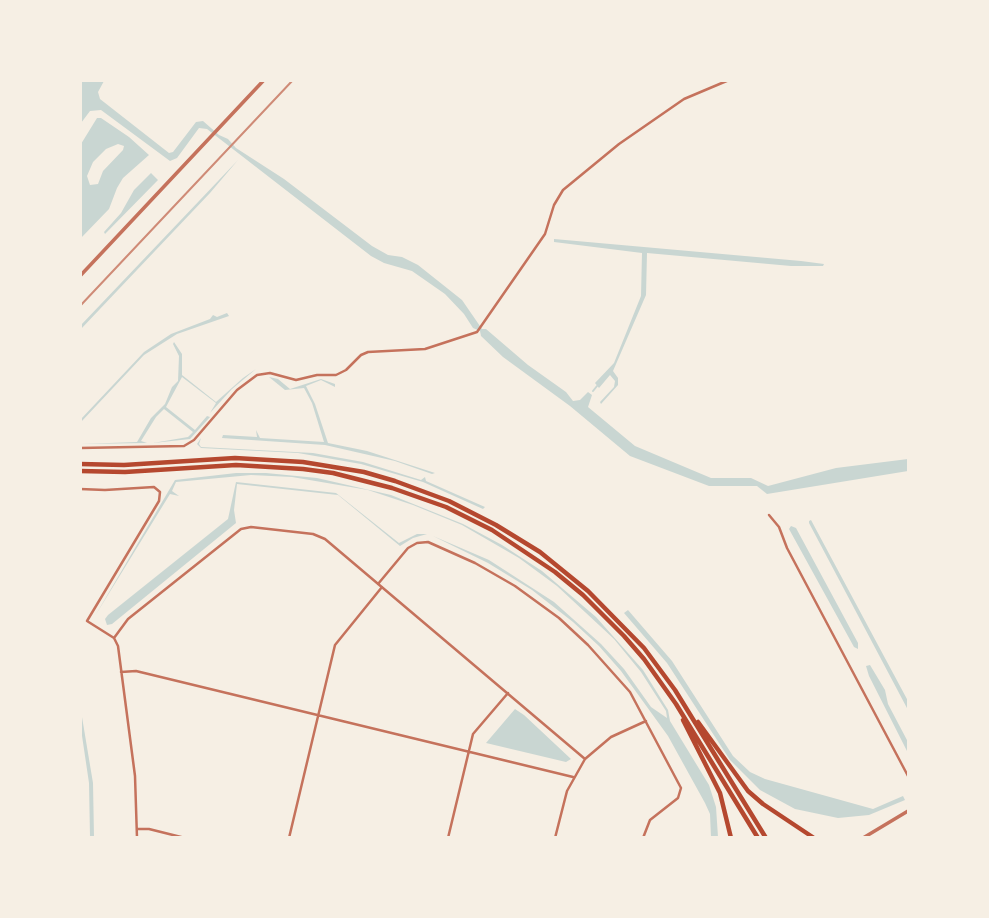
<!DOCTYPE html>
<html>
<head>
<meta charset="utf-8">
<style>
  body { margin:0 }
  #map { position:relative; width:989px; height:918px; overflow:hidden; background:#f6efe4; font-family:"Space Grotesk",sans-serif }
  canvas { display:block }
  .frame { position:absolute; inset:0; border:82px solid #f6efe4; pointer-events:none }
</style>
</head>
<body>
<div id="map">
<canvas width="989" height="918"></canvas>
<div class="frame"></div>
</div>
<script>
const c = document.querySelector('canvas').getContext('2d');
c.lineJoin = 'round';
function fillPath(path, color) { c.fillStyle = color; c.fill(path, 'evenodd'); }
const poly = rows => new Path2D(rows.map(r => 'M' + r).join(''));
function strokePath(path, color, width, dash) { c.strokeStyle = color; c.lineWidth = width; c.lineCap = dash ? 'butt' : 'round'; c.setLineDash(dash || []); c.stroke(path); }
fillPath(poly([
  [81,80,104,81,98,92,100,99,169,153,173,152,196,122,203,121,219,135,228,139,236,148,284,179,372,246,388,255,402,257,418,265,462,300,482,329,486,329,528,365,566,392,573,401,580,400,588,392,592,395,588,407,635,446,711,478,751,478,768,486,836,468,908,459,908,471,767,494,757,486,709,486,630,456,570,406,503,357,481,336,480,331,473,328,464,314,445,294,412,271,384,263,371,256,207,129,199,128,177,158,170,161,101,110,90,111,81,123],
  [97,118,101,118,129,137,149,155,123,178,117,188,109,209,81,238,81,144],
  [118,144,124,146,123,150,103,171,98,184,90,185,87,176,93,162,106,149],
  [238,160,210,193,81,329,81,325],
  [151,173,158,180,105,234,104,232,121,213,134,190],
  [554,239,801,261,824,264,823,266,791,266,647,253,646,295,613,371,618,378,618,385,601,404,600,402,614,387,615,381,610,375,599,388,595,383,614,363,641,296,642,253,554,242],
  [227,313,229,316,177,334,144,355,81,422,81,419,144,352,171,334,210,319,213,315,217,317],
  [174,342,182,354,182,375,216,402,243,378,256,369,232,389,210,413,216,403,182,377,166,407,195,430,207,416,210,417,190,439,153,443,188,437,193,432,164,409,156,417,141,441,147,443,81,444,137,442,151,418,165,404,172,387,178,381,179,356,173,344],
  [269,377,278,379,290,389,321,379,335,384,335,387,321,380,306,386,315,404,328,443,367,451,435,473,432,474,395,461,325,445,222,438,223,435,257,437,256,430,260,438,324,442,312,403,304,388,285,390],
  [201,438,199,444,201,447,313,453,363,462,421,480,425,477,426,481,485,507,483,509,423,482,361,464,298,453,201,448,197,444],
  [236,473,266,473,317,478,391,495,463,524,502,545,542,571,596,617,643,670,668,710,670,721,709,785,716,807,718,837,711,837,710,814,705,803,668,736,621,671,599,646,573,622,532,590,488,563,433,536,489,560,554,602,601,644,624,669,651,707,667,718,666,711,641,672,614,639,557,586,519,558,462,525,413,505,368,490,292,477,251,475,176,482,172,491,179,496,170,494,95,616,175,480],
  [236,482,336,493,399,543,417,534,427,534,413,538,400,546,338,495,237,484,234,510,236,523,112,624,107,625,105,619,108,615,228,519],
  [811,520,908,701,908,710,809,523,809,521],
  [791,526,796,528,858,643,858,649,854,647,811,569,789,529],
  [628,610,672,661,733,756,750,772,765,779,873,809,903,796,905,800,869,815,838,818,795,809,760,790,730,760,667,663,624,613],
  [870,665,885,690,888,704,908,742,908,753,869,676,866,666],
  [515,709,524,715,571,759,566,762,486,743],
  [81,711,93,783,94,837,90,837,89,783,81,729]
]), '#c9d6d2');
strokePath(poly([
  [593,391,597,386]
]), '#c9d6d2', 2);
strokePath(poly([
  [80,448,184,446,194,440,237,390,257,375,270,373,296,380,317,375,336,375,346,370,361,355,368,352,425,349,477,332,545,234,554,205,563,190,619,144,684,99,729,80],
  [80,489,105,490,154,487,160,492,159,501,87,621,114,638],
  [769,515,779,527,787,548,908,776],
  [378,584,408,548,417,543,428,542,475,563,515,586,559,618,588,645,630,692,681,788,678,798,650,820,643,838],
  [114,638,128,619,241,529,251,527,313,534,325,539,585,759],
  [114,638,118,646,135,776,137,838],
  [121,672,136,671,573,777],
  [137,829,149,829,185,838],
  [289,838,335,645,382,587],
  [448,838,473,734,508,693],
  [555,838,567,791,585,759,611,737,646,721]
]), '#c5725c', 2.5);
strokePath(poly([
  [80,276,264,80],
  [863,838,908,811]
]), '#c5725c', 3.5);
strokePath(poly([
  [80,464,124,465,235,458,303,462,364,472,395,481,449,501,496,525,540,552,588,591,644,648,675,690,766,838],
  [80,471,125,472,236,465,303,469,333,473,392,488,446,507,492,530,555,572,583,595,624,636,644,659,676,704,758,838],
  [683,720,720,793,731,838],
  [698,722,748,791,763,804,814,838]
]), '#b5482f', 4.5);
strokePath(poly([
  [80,306,293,80]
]), '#cf8b77', 2);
</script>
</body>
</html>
